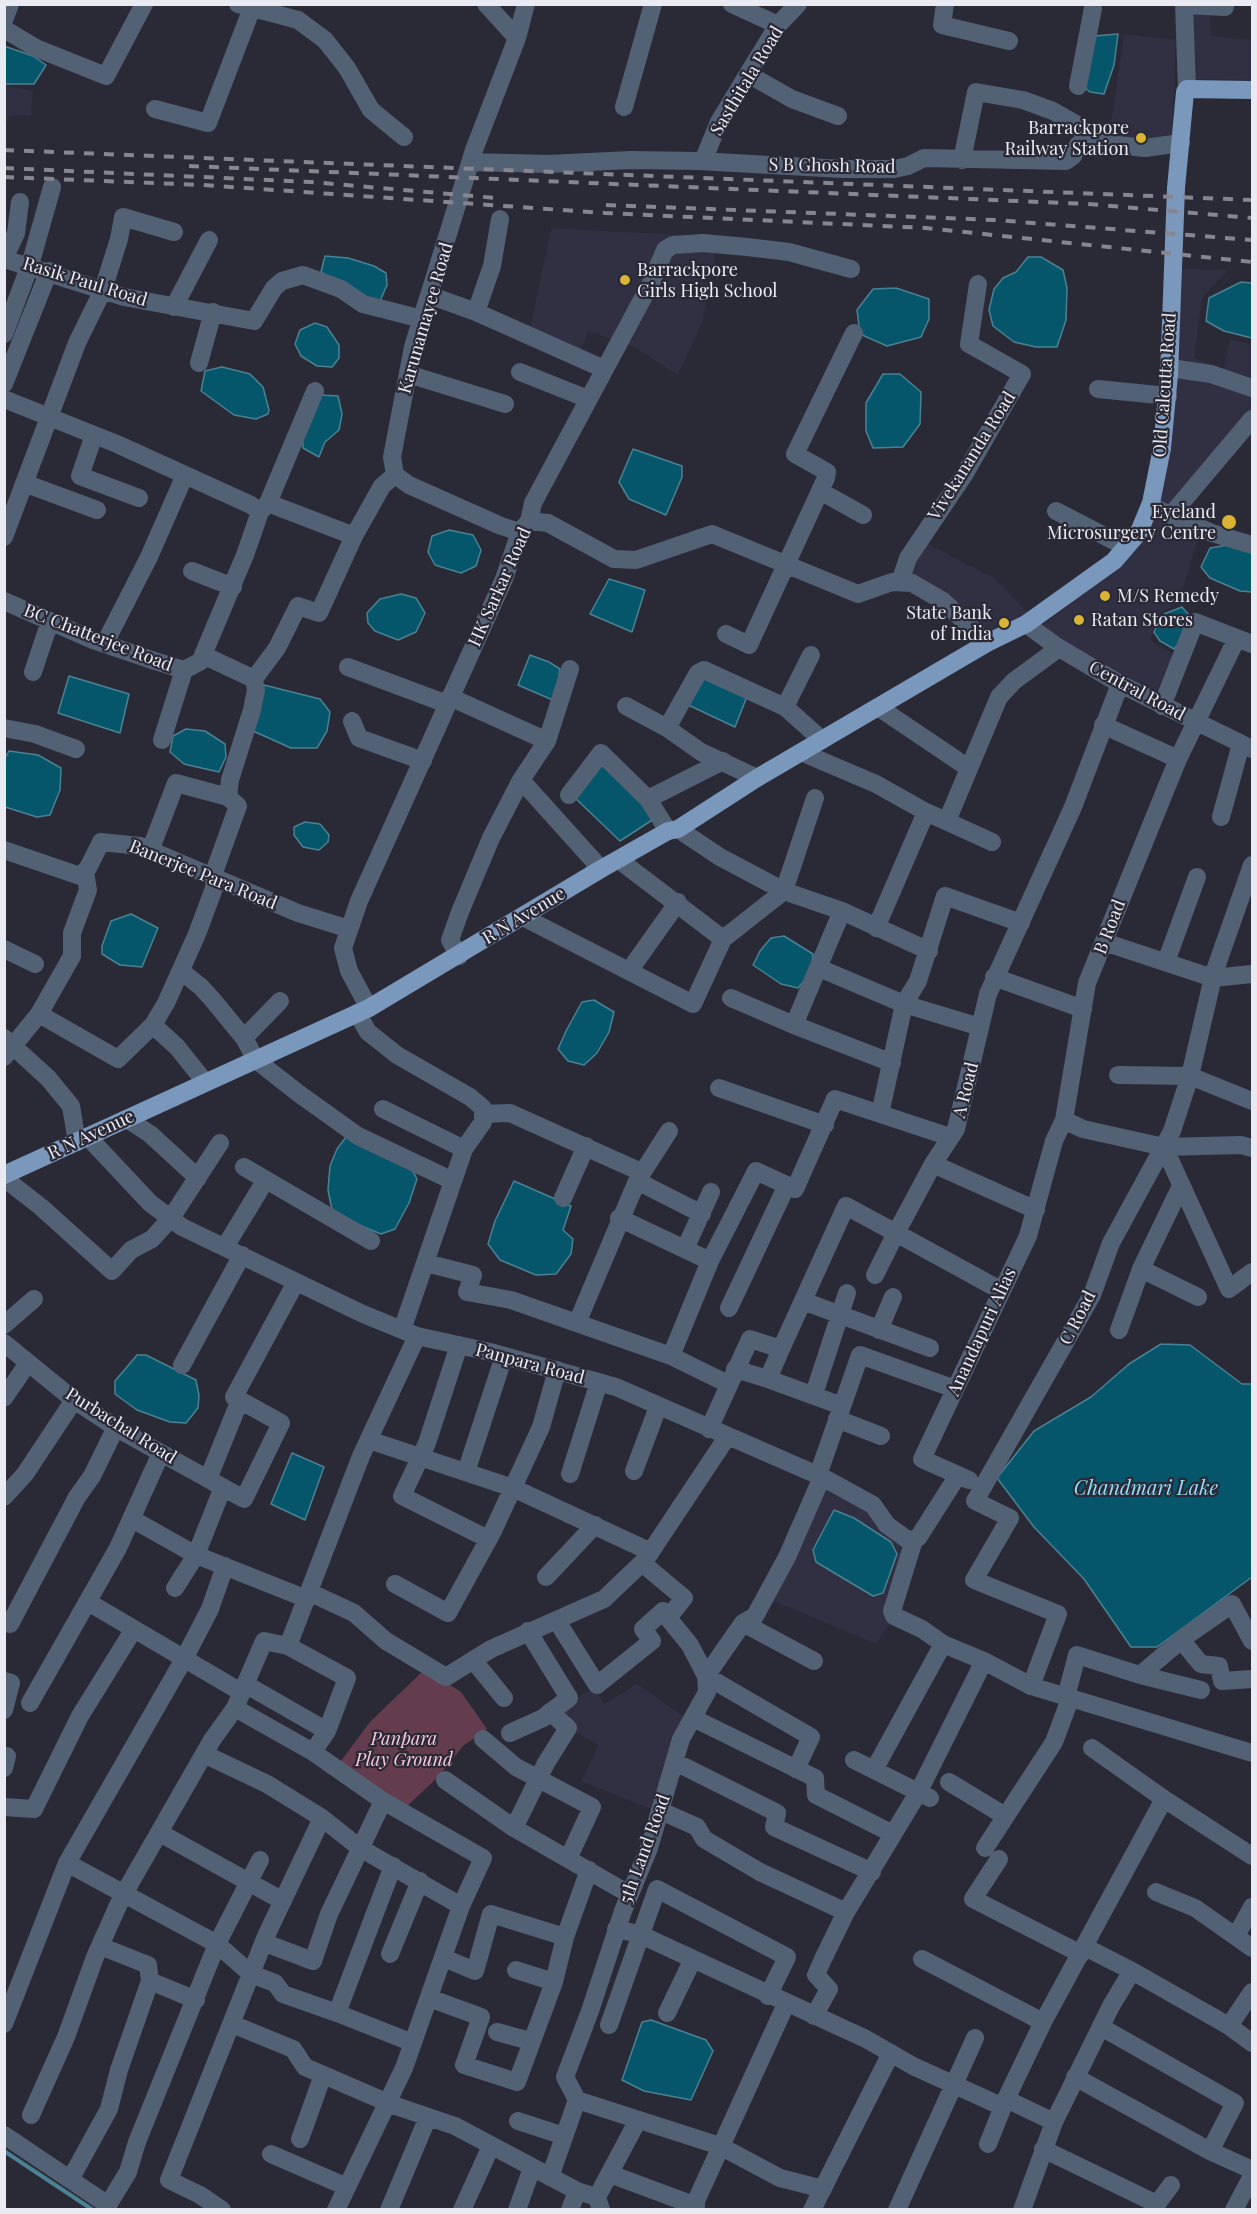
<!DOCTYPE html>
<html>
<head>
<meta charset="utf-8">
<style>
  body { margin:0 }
  #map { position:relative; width:1257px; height:2214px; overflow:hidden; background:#2a2936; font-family:"Playfair Display",serif }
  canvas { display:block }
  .frame { position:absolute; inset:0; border:6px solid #eaeaf3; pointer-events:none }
</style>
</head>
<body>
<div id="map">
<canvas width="1257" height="2214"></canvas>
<div class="frame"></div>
</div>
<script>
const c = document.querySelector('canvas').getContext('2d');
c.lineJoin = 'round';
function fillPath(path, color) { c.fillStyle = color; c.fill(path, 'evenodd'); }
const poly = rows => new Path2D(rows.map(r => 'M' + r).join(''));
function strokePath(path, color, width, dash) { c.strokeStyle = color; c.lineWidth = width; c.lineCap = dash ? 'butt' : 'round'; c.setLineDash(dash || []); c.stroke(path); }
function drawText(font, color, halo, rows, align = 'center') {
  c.font = font + ' "Playfair Display",serif'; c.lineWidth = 4.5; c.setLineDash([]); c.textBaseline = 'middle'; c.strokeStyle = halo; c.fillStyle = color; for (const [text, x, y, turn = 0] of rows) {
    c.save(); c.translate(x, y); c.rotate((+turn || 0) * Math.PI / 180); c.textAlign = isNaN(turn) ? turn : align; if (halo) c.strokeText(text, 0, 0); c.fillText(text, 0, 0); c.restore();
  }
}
fillPath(poly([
  [1190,9,1210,9,1211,36,1252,40,1252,80,1187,79],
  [1124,34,1176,40,1172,137,1147,145,1109,138],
  [5,85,33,91,31,115,9,116,5,130],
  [551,228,719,237,702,323,678,375,634,347,588,331,579,359,528,339],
  [1177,269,1228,270,1202,298,1194,358,1224,369,1230,339,1252,345,1252,414,1171,511,1157,504],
  [1155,511,1200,532,1179,601,1163,612,1150,640,1177,657,1162,698,1062,647,1043,625,1092,587],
  [926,543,993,577,1032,617,992,638,910,578,916,557],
  [824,1484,870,1508,907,1544,890,1623,876,1644,769,1599],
  [637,1684,686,1718,658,1812,581,1781,599,1745,574,1731,557,1713,573,1699,594,1688,604,1704]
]), '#312f42');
fillPath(poly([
  [425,1669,461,1692,487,1729,463,1746,438,1777,403,1810,338,1765,370,1722]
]), '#633d4d');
const water = poly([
  [1118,34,1114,65,1104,94,1090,92,1078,82,1094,36,1118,34],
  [4,46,33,56,46,65,34,84,5,84,4,46],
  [325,256,348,258,374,266,386,273,387,285,380,301,368,300,321,272,325,256],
  [1028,257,1041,257,1063,270,1067,288,1066,320,1057,347,1036,347,1014,342,993,326,989,310,994,289,1003,278,1016,272,1028,257],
  [1241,282,1252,283,1252,338,1224,331,1206,321,1209,298,1241,282],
  [896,288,929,299,929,319,921,337,887,346,860,334,857,310,873,289,896,288],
  [315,323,327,327,339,345,339,358,332,367,317,366,301,356,295,344,300,330,315,323],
  [222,367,250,374,263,387,269,410,268,414,256,419,234,415,201,391,205,371,222,367],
  [883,374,900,374,921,392,920,424,903,447,873,448,866,431,866,403,883,374],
  [319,395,338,396,342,414,339,430,325,442,319,457,303,448,302,427,319,395],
  [633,449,682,466,682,477,666,515,629,499,619,482,633,449],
  [449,530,473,535,481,550,476,566,461,573,435,565,428,552,432,536,449,530],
  [1228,545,1252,553,1252,592,1240,591,1210,578,1201,567,1210,548,1228,545],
  [609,579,645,590,632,632,590,614,609,579],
  [401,594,416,598,425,613,416,632,398,640,375,631,368,623,367,613,380,599,401,594],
  [1182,607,1190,616,1181,641,1174,649,1160,641,1154,632,1164,614,1182,607],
  [530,655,549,662,560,669,555,701,518,685,530,655],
  [699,673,748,694,735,727,684,703,699,673],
  [69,676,129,694,120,733,58,713,69,676],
  [264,685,320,699,330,712,327,731,317,748,291,748,253,731,264,685],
  [186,729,205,731,225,744,226,757,219,772,184,764,170,752,173,736,186,729],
  [9,751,38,755,61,768,60,790,50,815,37,817,5,807,5,758,9,751],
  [597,757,660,815,620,841,573,796,597,757],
  [305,822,320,824,329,835,328,842,319,850,303,847,294,835,294,827,305,822],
  [131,914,158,928,142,967,120,965,102,954,102,946,111,921,131,914],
  [784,936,813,954,811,973,798,988,781,984,753,965,760,951,771,938,784,936],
  [594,1000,614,1012,609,1032,597,1053,584,1065,568,1061,558,1049,566,1031,582,1002,594,1000],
  [346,1137,410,1166,417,1179,409,1203,395,1229,381,1234,359,1225,332,1210,328,1190,330,1166,337,1149,346,1137],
  [514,1181,571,1206,563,1230,573,1239,571,1254,556,1274,536,1275,500,1260,488,1244,495,1221,514,1181],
  [1161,1344,1190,1345,1242,1384,1252,1384,1252,1577,1157,1647,1131,1647,1084,1579,1034,1527,997,1478,1034,1431,1091,1397,1129,1364,1161,1344],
  [137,1355,146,1355,196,1380,199,1396,198,1408,186,1423,170,1422,137,1410,115,1394,115,1381,137,1355],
  [292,1453,324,1467,305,1520,271,1504,292,1453],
  [834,1510,854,1518,891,1542,897,1554,883,1593,873,1596,816,1562,813,1550,834,1510],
  [651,2020,706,2040,713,2051,691,2100,644,2091,622,2080,642,2022,651,2020]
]);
fillPath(water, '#05566a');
strokePath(water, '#4a8293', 1.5);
strokePath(poly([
  [4,2151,93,2210]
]), '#4a8293', 4);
strokePath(poly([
  [238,4,298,20,325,40,347,68,371,110,404,137],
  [486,4,517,38],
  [732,4,778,25],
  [945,4,942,25,1009,41],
  [1184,4,1187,89],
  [1184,5,1225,7],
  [4,20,10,4],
  [4,29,36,48,106,76,144,4],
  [748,74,792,99,838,116],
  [1078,86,1093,8],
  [624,107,653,4],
  [155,109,208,123,252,8],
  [962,160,976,92,1023,100,1053,111,1076,124,1090,142],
  [703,161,719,122,748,74,778,25,798,4],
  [471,162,548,164,631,160,698,161,843,169,894,169,908,166,924,158,1066,161,1073,156,1078,145,1090,142,1145,148,1181,143],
  [5,257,16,233,20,202],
  [4,259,124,297,254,321,274,288,282,281,303,275,341,289,363,304,422,319],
  [429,295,476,312,492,266,500,219],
  [174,307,209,240],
  [476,312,604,369],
  [4,334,30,265,52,187],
  [199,363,213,312],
  [1170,368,1211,374,1252,388],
  [520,372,588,399],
  [408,374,505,404],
  [4,384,49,271],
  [1098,389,1168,396],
  [4,399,117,444,251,505,260,512],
  [94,435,80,476,139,498],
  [395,475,392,457,413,347,474,150,517,38,526,4],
  [395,475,409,485,501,526,520,532],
  [24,483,97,510],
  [820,491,863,515],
  [268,503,315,391],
  [1150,506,1212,533,1252,545],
  [1056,511,1126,547],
  [1171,515,1252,419],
  [529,521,548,523,614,559,636,560,712,534,858,594,892,582,912,583,943,601,987,643],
  [4,537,77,343,103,290,119,239,123,217,174,232],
  [192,571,233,587],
  [900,582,908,558,964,475,1022,374,969,344,978,284],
  [4,601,93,640,155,661,184,670,201,661,203,655,254,679],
  [1026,624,1056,646,1120,684,1252,749],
  [726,634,749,645,826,478,827,472,795,454,854,333],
  [105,643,149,557,185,475],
  [203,655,245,555,260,512,268,503,354,536,382,486,395,475],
  [348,667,447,704],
  [33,672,50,621],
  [450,697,547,741],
  [626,706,667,728,701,752,757,778],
  [1162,706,1195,622,1252,644],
  [785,707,811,655],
  [878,707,967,767],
  [352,721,359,738,423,761],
  [1103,725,1178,759],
  [4,728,35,734,76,749],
  [667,728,698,673,704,670,785,707,822,740],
  [162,740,184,670],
  [801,752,876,784,926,812,992,842],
  [521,780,601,869],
  [569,795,601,753,648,799,668,831],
  [648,799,723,761],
  [1221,817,1241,744],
  [947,821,999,697,1014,681,1059,648],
  [678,829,720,857,784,891,842,911,929,951],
  [4,850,80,876,88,868,101,842,140,846,298,913,349,929],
  [150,851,176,783,228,797],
  [619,860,723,939],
  [212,878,238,806,228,797,230,780,252,710,256,690,254,679,277,648,298,606,319,613,354,536],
  [523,917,693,1004,723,939,784,891,815,798],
  [876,928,926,812],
  [1104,942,1213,978,1252,974],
  [4,949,35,964],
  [459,956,450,940,460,912,491,838,521,780,547,741,570,669],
  [1166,962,1197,877],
  [819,968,904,1004,980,1027],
  [181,971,201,987,212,999,244,1038,256,1060,298,1093,358,1136,453,1181],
  [629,971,678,902],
  [994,977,1083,1009],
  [731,998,794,1025,842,911],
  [369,1008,349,971,343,948,359,901,504,579,520,532,529,521,533,503,651,283,665,250,673,245,703,243,747,247,789,252,851,269],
  [357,1013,368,1032,397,1055,470,1097,483,1108,483,1122,464,1149,402,1330],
  [39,1014,118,1059,153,1025,166,1003,197,934,217,880],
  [153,1025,177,1047,205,1082],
  [794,1025,892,1063],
  [4,1038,48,1078,71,1106,77,1142],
  [244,1038,280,1001],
  [4,1057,39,1014,72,956,72,933,88,890,85,872],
  [1118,1075,1190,1076,1252,1101],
  [719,1088,825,1125],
  [383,1109,464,1149],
  [483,1114,510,1113,641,1172],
  [880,1114,904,1004,918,981,945,896,1021,923],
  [127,1119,150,1134,198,1178],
  [1064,1120,1083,1129,1164,1147,1241,1145,1252,1148],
  [88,1137,150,1203,182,1227,363,1314,417,1336,490,1352,616,1387,822,1477,873,1505,887,1525,908,1540,918,1538,958,1475],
  [1164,1147,1229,1289,1252,1272],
  [933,1164,1036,1210],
  [244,1167,371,1241],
  [4,1178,41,1207,112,1271,131,1250,152,1239,171,1218,220,1143],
  [637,1181,702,1214],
  [563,1198,586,1146],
  [619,1218,710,1261],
  [225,1247,265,1181],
  [685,1249,711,1192],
  [426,1263,473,1275,467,1292,511,1300,671,1356],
  [1141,1269,1198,1297],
  [875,1275,896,1233,1002,1291],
  [803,1301,930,1348],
  [729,1308,786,1187],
  [577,1323,637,1181,669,1131],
  [4,1325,34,1299],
  [879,1330,893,1297],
  [1119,1330,1141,1269,1181,1186],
  [4,1343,74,1400,118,1429,244,1499,281,1423,234,1397,296,1282],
  [459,1345,427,1443,402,1496,488,1539],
  [182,1365,242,1255],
  [735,1369,768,1379,781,1349],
  [768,1379,842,1406],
  [728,1384,671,1356,710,1261,756,1171,795,1189,835,1099,950,1137],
  [814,1394,847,1293],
  [4,1398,28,1363],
  [837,1419,881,1436],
  [709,1429,750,1339,781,1349,846,1206,896,1233,933,1164,956,1129,988,994,1073,807,1120,684],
  [369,1440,513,1488,651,1552],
  [634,1471,658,1407],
  [466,1472,504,1356],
  [570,1474,599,1382],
  [818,1475,860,1355,955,1389],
  [822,1477,787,1557,755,1616,743,1623,706,1676,707,1692,681,1739,649,1848,623,1911,590,2011,565,2077,577,2100,720,2146,780,2178,823,2189],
  [208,1479,240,1400],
  [969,1480,922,1459,1028,1236,1054,1141,1064,1120,1087,983,1178,759,1237,638],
  [4,1497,25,1474,74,1400],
  [132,1519,196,1555,307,1599],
  [914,1540,892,1611,894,1616,922,1629,943,1644,984,1661,1031,1686,1252,1753],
  [642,1563,684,1598,668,1618,690,1645,706,1676,811,1737,796,1769],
  [546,1577,595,1525],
  [395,1584,448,1613,492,1533,541,1427,557,1370],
  [175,1588,196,1555,223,1487],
  [309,1592,354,1613,386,1641,446,1677,491,1649,604,1599,646,1559,727,1437],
  [88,1602,241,1692],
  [557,1621,597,1685,652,1641,643,1629,663,1611,668,1618],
  [743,1623,814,1661],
  [10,1624,77,1497,92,1476,116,1427],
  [1181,1640,1201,1664,1219,1666,1222,1681,1252,1679],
  [288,1646,347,1678,327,1731,313,1752],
  [473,1660,504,1698],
  [1140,1675,1201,1690],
  [4,1681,11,1683,4,1710],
  [245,1684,327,1731],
  [1031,1686,1058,1614,974,1580,1010,1518,975,1501,1092,1295,1111,1243,1172,1131,1190,1076,1214,973,1252,865],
  [1066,1697,1077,1655,1140,1675,1186,1636,1232,1604,1252,1641],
  [30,1703,118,1548,161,1453],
  [235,1708,313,1752,383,1801,483,1858,461,1906,404,2068,336,2210],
  [693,1718,815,1778,816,1795,893,1834],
  [510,1733,543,1718,569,1698,528,1631],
  [483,1739,516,1767,592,1807,568,1859],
  [1092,1748,1164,1799],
  [204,1754,267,1784,322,1818,266,1936,169,2180,200,2195,222,2210],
  [4,1756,7,1756,4,1768],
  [854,1760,930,1798],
  [675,1762,777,1813,774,1827,872,1872],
  [874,1770,943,1644],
  [445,1780,514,1828,629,1894],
  [949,1782,1005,1816],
  [4,1807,34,1809,80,1716,134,1629],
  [661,1811,697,1827,704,1839,760,1872,846,1912],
  [322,1818,360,1848,461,1906],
  [514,1828,546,1763,568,1728,550,1712],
  [160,1833,283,1901],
  [985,1848,1054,1742,1070,1699],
  [999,1859,973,1899,1081,1954],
  [67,1863,217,1944,251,1974,275,1983,283,1994,337,2013,393,1866],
  [1156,1892,1195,1908,1252,1948],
  [616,1929,639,1934,866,2039,913,2066,1003,2107],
  [1236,1936,1252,1907],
  [265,1943,313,1961,329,1914,383,1801],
  [100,1946,148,1965,150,1981,196,2000],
  [390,1954,420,1881],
  [444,1958,475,1971,491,1914,565,1937],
  [922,1959,1043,2022],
  [516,1970,554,1982],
  [1132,1971,1229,2026,1252,1992],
  [429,1998,481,2017,464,2065,517,2082,554,1982,565,1937,589,1870],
  [337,2013,413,2043],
  [667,2013,693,1959],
  [814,2016,829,1989,816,1975,823,1959,846,1912,918,1793,984,1661],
  [4,2024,67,1863,184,1659,210,1609,225,1566],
  [232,2024,293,2049,305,2067,393,2105,455,2126,577,2191,597,2197],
  [609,2025,657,1889,787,1957,768,1996],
  [1229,2026,1252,2043],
  [1101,2027,1235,2103,1210,2151],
  [497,2032,530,2041],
  [1075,2077,1210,2151,1252,2170],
  [1006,2099,1054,2122],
  [31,2115,66,2037,95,1957,121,1899,212,1740,235,1708,264,1641,288,1646,361,1456,417,1336],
  [518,2121,564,2136],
  [4,2135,108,2205,128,2172,137,2142,217,1944,260,1860],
  [300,2139,323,2075],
  [988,2144,1006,2099,1043,2022,1164,1799,1252,1856],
  [1043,2149,1157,2204,1171,2185],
  [271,2154,347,2187],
  [610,2174,696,2206],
  [550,2177,577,2100],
  [71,2178,109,2109,119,2070,150,1981],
  [389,2210,428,2117],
  [462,2210,491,2146],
  [517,2210,532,2168],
  [570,2210,577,2191],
  [601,2210,597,2197,638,2120],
  [696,2210,696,2201,786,2004],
  [812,2210,891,2053],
  [897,2210,975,2038],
  [1022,2210,1054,2122,1111,2006,1132,1971,1085,1947],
  [1234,2210,1252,2176]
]), '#536174', 18);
strokePath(poly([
  [4,1175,369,1008,601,869,668,831,678,829,757,778,987,643,1026,624,1114,561,1139,532,1151,503,1162,448,1169,375,1176,188,1185,92,1187,89,1252,90]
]), '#7a97bc', 18);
strokePath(poly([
  [4,150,1252,200],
  [189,166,1088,204,1252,218],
  [4,168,311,182,496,198],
  [4,177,203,185,605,213,926,228,1252,262],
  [606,205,995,220,1252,240]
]), '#868691', 4, [10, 10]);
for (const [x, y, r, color] of [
  [1141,138,6,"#d9b334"],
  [625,280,6,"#d9b334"],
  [1229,522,8,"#d9b334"],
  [1105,596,6,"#d9b334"],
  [1079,620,6,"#d9b334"],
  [1004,623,6,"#d9b334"]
]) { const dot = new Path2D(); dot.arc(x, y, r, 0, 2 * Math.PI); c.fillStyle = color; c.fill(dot); strokePath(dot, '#2a2936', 2); }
drawText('18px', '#eaeaf3', '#2a2936', [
  ["Sasthitala Road",747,81,-59],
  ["S B Ghosh Road",832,166,1],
  ["Rasik Paul Road",85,282,17],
  ["Karunamayee Road",426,318,-74],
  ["Old Calcutta Road",1165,385,-86],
  ["Vivekananda Road",972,456,-58],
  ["HK Sarkar Road",500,587,-66],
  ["BC Chatterjee Road",98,638,21],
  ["Central Road",1137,691,28],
  ["Banerjee Para Road",203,875,22],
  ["R N Avenue",524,916,-31],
  ["B Road",1110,927,-69],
  ["A Road",966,1090,-76],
  ["R N Avenue",91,1135,-25],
  ["C Road",1078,1318,-63],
  ["Anandapuri Alias",982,1332,-65],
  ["Panpara Road",530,1364,15],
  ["Purbachal Road",121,1426,32],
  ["5th Land Road",645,1849,-70]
]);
drawText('18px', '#eaeaf3', '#2a2936', [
  ["Barrackpore",1129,128],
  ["Railway Station",1129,149],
  ["Barrackpore",637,270,"left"],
  ["Girls High School",637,291,"left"],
  ["Eyeland",1216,512],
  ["Microsurgery Centre",1216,533],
  ["M/S Remedy",1117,596,"left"],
  ["State Bank",992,613],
  ["of India",992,634],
  ["Ratan Stores",1091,620,"left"]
], 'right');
drawText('italic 18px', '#fcc9dd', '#2a2936', [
  ["Panpara",404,1739],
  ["Play Ground",404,1760]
]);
drawText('italic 20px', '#91def9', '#2a2936', [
  ["Chandmari Lake",1146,1489]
]);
</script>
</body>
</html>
